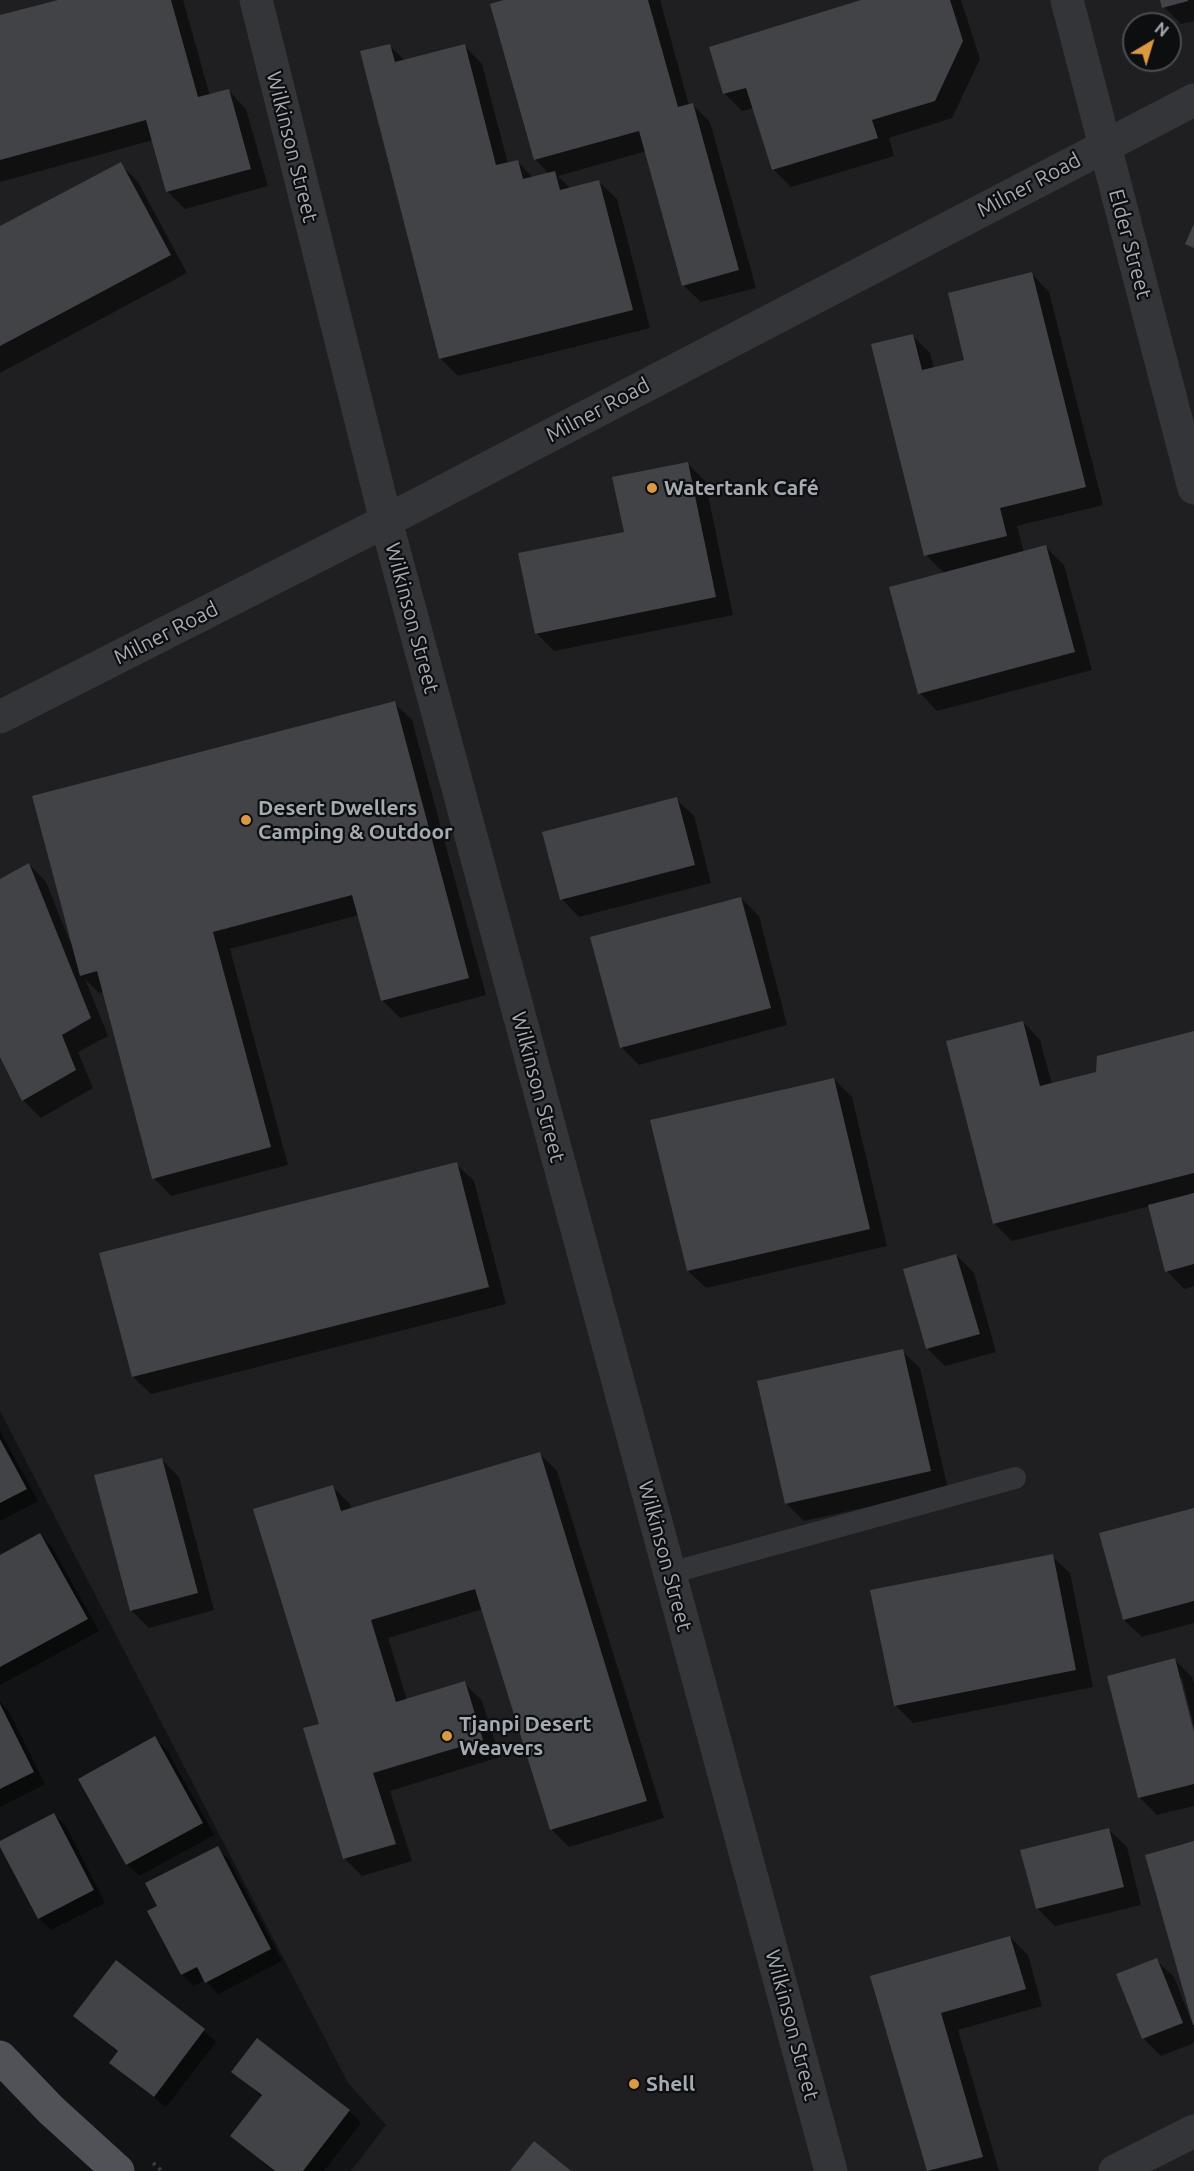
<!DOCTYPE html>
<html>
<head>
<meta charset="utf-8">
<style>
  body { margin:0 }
  #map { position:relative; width:1194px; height:2171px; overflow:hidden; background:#121314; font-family:Ubuntu,sans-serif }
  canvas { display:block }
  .north { position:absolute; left:1122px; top:12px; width:60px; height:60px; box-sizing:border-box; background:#0d0e0f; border:2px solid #4a4d51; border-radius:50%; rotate:38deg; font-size:16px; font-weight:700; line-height:24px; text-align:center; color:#a5abb3 }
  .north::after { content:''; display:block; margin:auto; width:21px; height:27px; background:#dc9842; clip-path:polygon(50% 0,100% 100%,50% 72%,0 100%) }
</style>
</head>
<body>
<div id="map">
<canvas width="1194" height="2171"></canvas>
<div class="north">N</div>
</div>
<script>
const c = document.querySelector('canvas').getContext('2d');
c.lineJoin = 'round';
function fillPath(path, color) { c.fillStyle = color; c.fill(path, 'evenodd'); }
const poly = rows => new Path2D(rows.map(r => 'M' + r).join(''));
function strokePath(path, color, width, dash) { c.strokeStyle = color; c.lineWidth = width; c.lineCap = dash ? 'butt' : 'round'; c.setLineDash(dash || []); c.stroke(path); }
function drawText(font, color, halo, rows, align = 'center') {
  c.font = font + ' Ubuntu,sans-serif'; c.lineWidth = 4.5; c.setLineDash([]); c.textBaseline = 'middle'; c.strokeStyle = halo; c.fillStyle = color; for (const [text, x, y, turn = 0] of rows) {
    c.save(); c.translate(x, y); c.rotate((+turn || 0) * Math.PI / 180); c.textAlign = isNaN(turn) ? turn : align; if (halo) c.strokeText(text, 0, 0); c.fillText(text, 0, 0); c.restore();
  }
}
fillPath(poly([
  [0,0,1194,0,1194,2171,351,2171,386,2125,348,2083,0,1411],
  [1134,24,1170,24,1170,60,1134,60]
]), '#1f1f21');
fillPath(poly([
  [63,0,183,0,210,96,229,91,246,109,268,186,185,209,167,191,153,140,0,182,0,17],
  [510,0,660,0,689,105,693,105,710,122,756,288,701,302,683,285,647,151,558,176,571,189,599,182,617,199,650,328,458,376,440,358,389,45,405,61,465,46,482,64,508,164,518,162,533,178,549,174,535,159],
  [866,0,961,0,980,59,952,118,889,138,894,156,791,187,773,169,754,108,742,111,725,94,711,48],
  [1162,0,1194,0,1194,21,1181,24,1164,7],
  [120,164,138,182,187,273,0,373,0,228],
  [1032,274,1049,292,1103,505,1017,526,1024,553,1046,547,1064,565,1092,670,937,711,920,693,945,574,926,555,912,335,930,353,934,369,966,361],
  [687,463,705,481,733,615,554,651,536,633],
  [394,703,412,720,486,995,400,1018,382,1000,359,915,230,949,288,1165,171,1196,154,1178,104,992,99,993,85,979,108,1036,78,1052,93,1088,41,1118,23,1100,0,1054,0,880,29,864,46,882,70,942,72,941],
  [676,799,694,816,711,883,579,917,562,899],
  [741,898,759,916,787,1025,639,1065,621,1047],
  [1023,1022,1040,1040,1052,1084,1098,1073,1194,1033,1194,1286,1184,1289,1167,1271,1150,1206,1012,1241,994,1223],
  [834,1079,852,1097,887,1246,706,1288,688,1271],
  [456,1164,474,1181,506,1304,151,1394,133,1377],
  [956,1255,974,1273,996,1352,945,1366,927,1348],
  [902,1351,920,1368,948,1489,804,1521,786,1503],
  [0,1431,38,1501,0,1521],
  [539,1453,557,1471,664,1818,569,1847,551,1829,483,1609,388,1638,407,1700,464,1683,482,1701,500,1757,390,1791,412,1861,362,1876,345,1859,305,1730,321,1725,333,1487,350,1504,352,1510],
  [161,1459,179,1477,214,1610,149,1628,131,1610],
  [1194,1510,1194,1623,1142,1637,1124,1620],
  [40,1535,52,1547,99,1631,0,1685,0,1557],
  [1052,1556,1070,1573,1093,1687,913,1723,895,1705],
  [1175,1660,1192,1677,1194,1684,1194,1726,1182,1678,1179,1678,1194,1738,1194,1806,1157,1815,1139,1797],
  [0,1702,8,1710,45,1784,0,1807],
  [155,1738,167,1750,214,1835,139,1876,127,1864],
  [54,1815,66,1826,105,1903,51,1930,39,1918,0,1843],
  [1109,1830,1127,1847,1141,1905,1055,1926,1037,1908],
  [1194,1843,1194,2043,1161,2056,1143,2038,1118,1975,1156,1960,1174,1977,1191,2020,1193,2020],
  [217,1848,229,1860,282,1961,218,1994,205,1980,194,1986,182,1974,159,1907],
  [1010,1937,1028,1955,1042,2006,958,2030,999,2171,928,2171,872,1977],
  [116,1962,204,2031,216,2042,166,2107,123,2074,111,2063,119,2053,75,2016],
  [233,2072,349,2111,361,2123,324,2171,273,2171,232,2136,262,2097]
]), '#0007');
fillPath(poly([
  [58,0,171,0,198,97,229,89,251,169,166,192,146,120,0,160,0,15],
  [504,0,648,0,678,107,693,103,739,270,682,286,639,131,534,160,490,4],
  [861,0,950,0,963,41,935,101,872,120,878,138,772,170,746,88,723,94,709,47],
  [1160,0,1188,0,1188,1,1162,8],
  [390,44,395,62,465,44,496,165,518,160,523,179,555,171,560,190,599,180,633,310,439,359,360,51],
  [121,162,171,255,0,346,0,226],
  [1194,224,1194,248,1185,244],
  [1032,272,1086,487,1000,508,1007,536,924,556,871,344,913,334,922,370,964,360,948,293],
  [688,462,716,597,535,634,518,553,624,532,612,477],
  [1046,545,1075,652,918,694,889,587],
  [395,701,469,978,381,1001,352,895,213,932,271,1147,152,1179,97,971,80,976,32,796],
  [677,797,695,865,560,900,542,832],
  [29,863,91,1018,62,1035,76,1070,22,1101,0,1057,0,879],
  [741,897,771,1008,620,1048,590,937],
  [1023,1021,1040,1086,1096,1072,1097,1056,1194,1031,1194,1173,993,1224,946,1041],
  [834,1078,870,1229,687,1271,650,1120],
  [457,1162,489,1287,132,1377,99,1253],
  [1194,1193,1194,1264,1165,1272,1148,1205],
  [956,1254,980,1334,926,1349,903,1269],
  [903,1349,931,1471,785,1504,757,1381],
  [0,1439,27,1489,0,1503],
  [540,1452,647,1801,550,1830,475,1589,371,1620,396,1702,465,1681,483,1740,373,1773,396,1844,343,1859,303,1728,319,1724,253,1509,333,1485,341,1511],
  [162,1458,198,1593,130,1611,94,1475],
  [1194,1508,1194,1601,1123,1620,1099,1533],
  [40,1533,88,1619,0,1667,0,1555],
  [1053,1554,1076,1670,894,1706,870,1590],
  [1175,1658,1194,1732,1194,1784,1138,1798,1107,1676],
  [0,1704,34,1772,0,1789],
  [155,1736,203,1823,126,1865,78,1779],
  [54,1813,94,1890,38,1919,0,1847,0,1841],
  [1109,1828,1124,1887,1036,1909,1020,1850],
  [1194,1841,1194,2025,1193,2025,1145,1855],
  [218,1846,271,1949,205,1983,197,1967,181,1975,147,1911,157,1906,145,1883],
  [1010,1936,1026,1989,941,2013,983,2157,927,2171,870,1976],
  [1157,1958,1183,2023,1142,2039,1116,1974],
  [116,1960,205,2029,154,2097,109,2063,118,2051,73,2016],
  [257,2038,350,2110,303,2171,275,2171,230,2136,262,2095,231,2072],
  [534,2141,571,2171,510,2171]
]), '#414347');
strokePath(poly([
  [153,2163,162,2171]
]), '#3a3c3f', 4, [3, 4.5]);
strokePath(poly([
  [670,1573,1015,1478]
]), '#343538', 22);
strokePath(poly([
  [256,0,386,521,831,2171],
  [1067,0,1194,488],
  [0,717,386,521,1194,100],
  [1115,2171,1194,2131]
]), '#343538', 33);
strokePath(poly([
  [0,2057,51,2110,118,2171]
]), '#505257', 33);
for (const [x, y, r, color] of [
  [652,488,6,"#dc9842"],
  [246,820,6,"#dc9842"],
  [447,1736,6,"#dc9842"],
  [634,2084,6,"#dc9842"]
]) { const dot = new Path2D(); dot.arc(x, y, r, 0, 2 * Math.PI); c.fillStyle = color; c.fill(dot); strokePath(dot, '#0d0e0f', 2); }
drawText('21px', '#a5abb3', '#0d0e0f', [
  ["Wilkinson Street",292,147,76],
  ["Milner Road",1029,185,-28],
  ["Elder Street",1130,244,75],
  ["Milner Road",598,410,-28],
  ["Wilkinson Street",412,618,75],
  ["Milner Road",166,633,-27],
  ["Wilkinson Street",538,1087,75],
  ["Wilkinson Street",665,1556,75],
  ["Wilkinson Street",792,2025,75]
]);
drawText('bold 21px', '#a5abb3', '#0d0e0f', [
  ["Watertank Café",664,488],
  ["Desert Dwellers",258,808],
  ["Camping & Outdoor",258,832],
  ["Tjanpi Desert",459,1724],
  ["Weavers",459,1748],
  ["Shell",646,2084]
], 'left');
</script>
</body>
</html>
